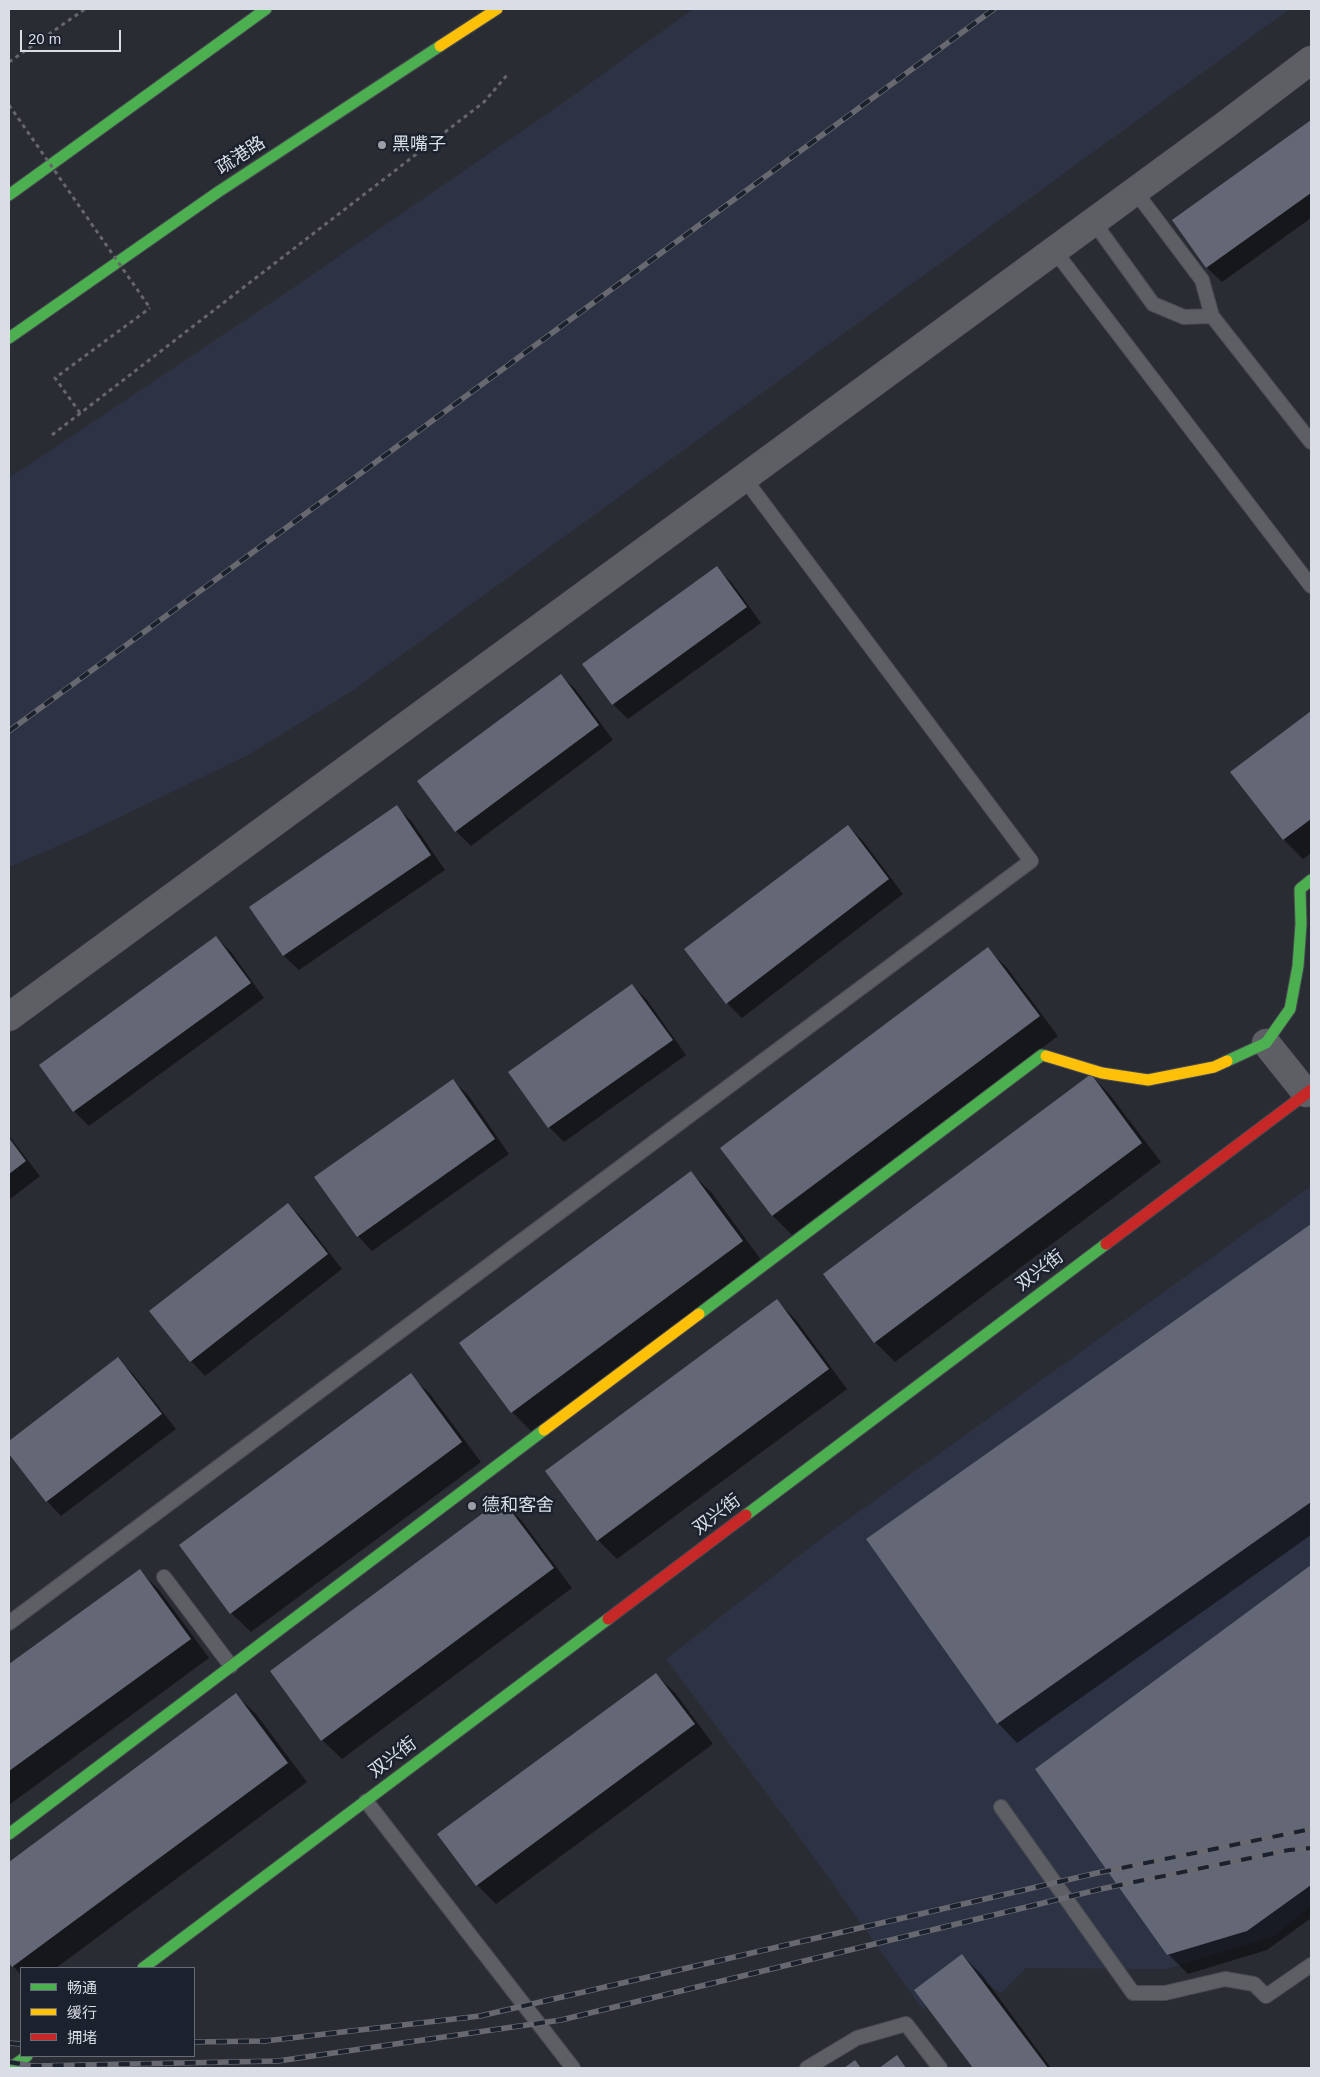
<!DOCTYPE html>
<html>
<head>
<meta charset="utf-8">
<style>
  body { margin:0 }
  #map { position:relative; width:1320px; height:2077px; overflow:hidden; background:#2a2c34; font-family:Helvetica,"Noto Sans SC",sans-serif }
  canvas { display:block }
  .frame { position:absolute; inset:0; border:10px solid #d9dde6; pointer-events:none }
  .legend { position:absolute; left:20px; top:1967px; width:175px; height:90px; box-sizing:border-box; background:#1c212e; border:1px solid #686c78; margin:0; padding:6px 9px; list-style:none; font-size:15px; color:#d9dde6 }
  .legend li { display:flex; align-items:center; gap:10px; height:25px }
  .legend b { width:25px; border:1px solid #686c78 }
  .scale { position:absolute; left:20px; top:30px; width:101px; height:22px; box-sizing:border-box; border:2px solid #d9dde6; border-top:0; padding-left:6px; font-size:15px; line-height:18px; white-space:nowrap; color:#d9dde6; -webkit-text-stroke:4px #1c212e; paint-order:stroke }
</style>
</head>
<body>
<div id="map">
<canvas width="1320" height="2077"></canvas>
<div class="frame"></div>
<ul class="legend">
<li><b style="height:6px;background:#4caf50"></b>畅通</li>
<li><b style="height:6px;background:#ffc107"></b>缓行</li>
<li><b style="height:6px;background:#c62828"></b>拥堵</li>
</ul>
<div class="scale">20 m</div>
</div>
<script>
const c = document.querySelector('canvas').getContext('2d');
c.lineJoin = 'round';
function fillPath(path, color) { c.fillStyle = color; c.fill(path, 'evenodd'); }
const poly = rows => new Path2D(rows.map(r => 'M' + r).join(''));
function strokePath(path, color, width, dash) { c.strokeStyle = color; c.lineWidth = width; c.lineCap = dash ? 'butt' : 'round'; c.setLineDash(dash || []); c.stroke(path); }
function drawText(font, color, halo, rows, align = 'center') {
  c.font = font + ' Helvetica,"Noto Sans SC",sans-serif'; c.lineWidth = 5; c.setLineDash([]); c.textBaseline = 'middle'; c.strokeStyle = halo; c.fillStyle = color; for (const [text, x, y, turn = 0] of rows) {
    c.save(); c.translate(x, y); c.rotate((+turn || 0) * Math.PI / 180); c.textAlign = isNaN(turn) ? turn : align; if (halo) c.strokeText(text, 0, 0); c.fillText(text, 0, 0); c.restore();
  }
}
fillPath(poly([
  [693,9,1290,9,352,691,248,755,85,834,9,867,9,478,290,290,560,105],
  [1311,1186,1311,1906,1275,1936,1167,1969,1026,1968,1001,1993,966,1970,923,2010,803,1842,666,1659,825,1536]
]), '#2d3344');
fillPath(poly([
  [1311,122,1311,218,1222,282,1207,268,1173,221],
  [717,568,732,583,761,623,628,719,613,704],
  [561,675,576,690,613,740,471,846,456,831,419,781],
  [1311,713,1311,853,1303,859,1284,840,1232,772],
  [397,807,412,822,445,870,299,970,284,956,250,907],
  [848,826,863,841,903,894,742,1018,727,1003],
  [216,937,231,952,264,998,89,1126,74,1111],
  [988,949,1007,968,1058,1036,792,1235,773,1216,722,1148],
  [632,985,647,1000,686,1055,564,1142,549,1127],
  [1091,1075,1110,1095,1161,1162,895,1362,875,1342,824,1274],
  [453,1081,468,1095,509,1154,372,1251,358,1236],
  [9,1136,40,1176,9,1200],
  [691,1173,711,1192,762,1261,531,1431,512,1412],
  [288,1204,303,1219,342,1269,205,1376,191,1361],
  [1311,1226,1311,1535,1017,1743,998,1723,867,1540],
  [777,1301,796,1320,847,1389,617,1559,598,1540],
  [118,1359,133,1374,176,1429,61,1516,47,1501,9,1452,9,1443],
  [410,1375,430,1394,481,1462,251,1632,231,1613,180,1545],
  [502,1501,521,1520,572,1588,342,1759,322,1740],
  [1311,1567,1311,1918,1267,1950,1188,1974,1168,1954,1037,1769],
  [140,1571,159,1590,209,1658,9,1805,9,1666],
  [656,1674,676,1694,713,1744,496,1904,477,1885],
  [236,1695,256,1714,307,1782,56,1968,21,1968,21,1975,9,1961,9,1864],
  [962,1955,982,1975,1051,2068,974,2068,916,1990]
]), '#0007');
fillPath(poly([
  [1311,120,1311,193,1206,268,1172,220],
  [717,566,747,607,612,705,582,664],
  [561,674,599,725,455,832,417,781],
  [1311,711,1311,819,1283,840,1230,772],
  [397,805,431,855,283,956,249,907],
  [848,825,889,879,726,1004,684,949],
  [216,936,251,983,73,1112,39,1065],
  [988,947,1040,1016,772,1216,720,1148],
  [632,984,673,1040,548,1128,508,1072],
  [1091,1074,1142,1143,874,1343,823,1274],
  [453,1079,495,1139,357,1237,314,1177],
  [9,1138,26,1161,9,1174],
  [691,1171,743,1241,511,1413,459,1343],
  [288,1203,328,1254,190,1362,149,1311],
  [1311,1224,1311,1502,997,1724,866,1539],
  [777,1299,829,1369,597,1541,545,1471],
  [118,1357,162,1414,46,1502,9,1454,9,1441],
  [411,1373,462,1442,230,1614,179,1545],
  [502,1499,554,1568,321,1741,270,1671],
  [1311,1565,1311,1885,1247,1931,1167,1955,1035,1769],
  [140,1569,191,1639,9,1771,9,1664],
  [656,1673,695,1724,476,1886,437,1834],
  [236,1693,288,1763,12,1967,9,1963,9,1862],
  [962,1954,1048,2068,973,2068,914,1990],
  [897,2055,906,2068,879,2068],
  [855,2060,861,2068,844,2068]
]), '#646876');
const lane = poly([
  [1135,191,1202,280,1212,316,1311,442],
  [1093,221,1153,304,1184,317,1212,316],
  [1054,250,1311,586],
  [164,1577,231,1666],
  [9,1623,1031,861,744,478],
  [366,1801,573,2068],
  [1001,1807,1133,1993,1165,1993,1225,1979,1254,1984,1266,1996,1311,1965],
  [807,2068,857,2038,906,2024,940,2068]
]);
const street = poly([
  [9,1017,1228,123,1311,60],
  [1266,1043,1306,1093]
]);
const fast = poly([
  [9,195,266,9],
  [9,338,218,192,440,46],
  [1227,1061,1266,1043,1290,1009,1298,966,1301,924,1300,889,1311,880],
  [699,1314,1042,1055,1046,1056],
  [746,1515,1106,1244],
  [9,1834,544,1430],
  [143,1968,608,1619],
  [10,2068,27,2056]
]);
const slow = poly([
  [440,46,497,9],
  [1046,1056,1102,1073,1148,1080,1214,1067,1227,1061],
  [544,1430,699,1314]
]);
const jam = poly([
  [1106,1244,1311,1090],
  [608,1619,746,1515]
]);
strokePath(lane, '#474a50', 16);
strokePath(street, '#474a50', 29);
strokePath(fast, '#474a50', 13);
strokePath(slow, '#474a50', 13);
strokePath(jam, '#474a50', 13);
strokePath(poly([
  [9,62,85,9],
  [80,413,55,378,150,308],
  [52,435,484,102,508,74]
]), '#66676c', 3, [4, 4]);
strokePath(lane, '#5d5f65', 14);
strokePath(street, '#5d5f65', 28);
strokePath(fast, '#4caf50', 11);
strokePath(slow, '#ffc107', 11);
strokePath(jam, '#c62828', 11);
const rail = poly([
  [9,731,994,9],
  [194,2042,265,2041,480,2016,1097,1873,1311,1829],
  [9,2043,21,2044],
  [9,2062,33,2066,278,2061,561,2020,1101,1889,1289,1850,1311,1848]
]);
strokePath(rail, '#686970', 5.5);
strokePath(rail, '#1c212e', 4, [11]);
strokePath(poly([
  [9,105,150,308]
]), '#66676c', 3, [4, 4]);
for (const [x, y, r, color] of [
  [382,145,5,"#9c9fa8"],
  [472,1506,5,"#9c9fa8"]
]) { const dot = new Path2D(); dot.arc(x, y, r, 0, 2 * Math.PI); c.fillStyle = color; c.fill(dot); strokePath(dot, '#1c212e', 2); }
drawText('18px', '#d9dde6', '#1c212e', [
  ["黑嘴子",392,145],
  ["德和客舍",482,1506]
], 'left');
drawText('18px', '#d9dde6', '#1c212e', [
  ["疏港路",241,156,-33],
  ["双兴街",1040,1271,-37],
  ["双兴街",717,1515,-37],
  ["双兴街",393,1758,-37]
]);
</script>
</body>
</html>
